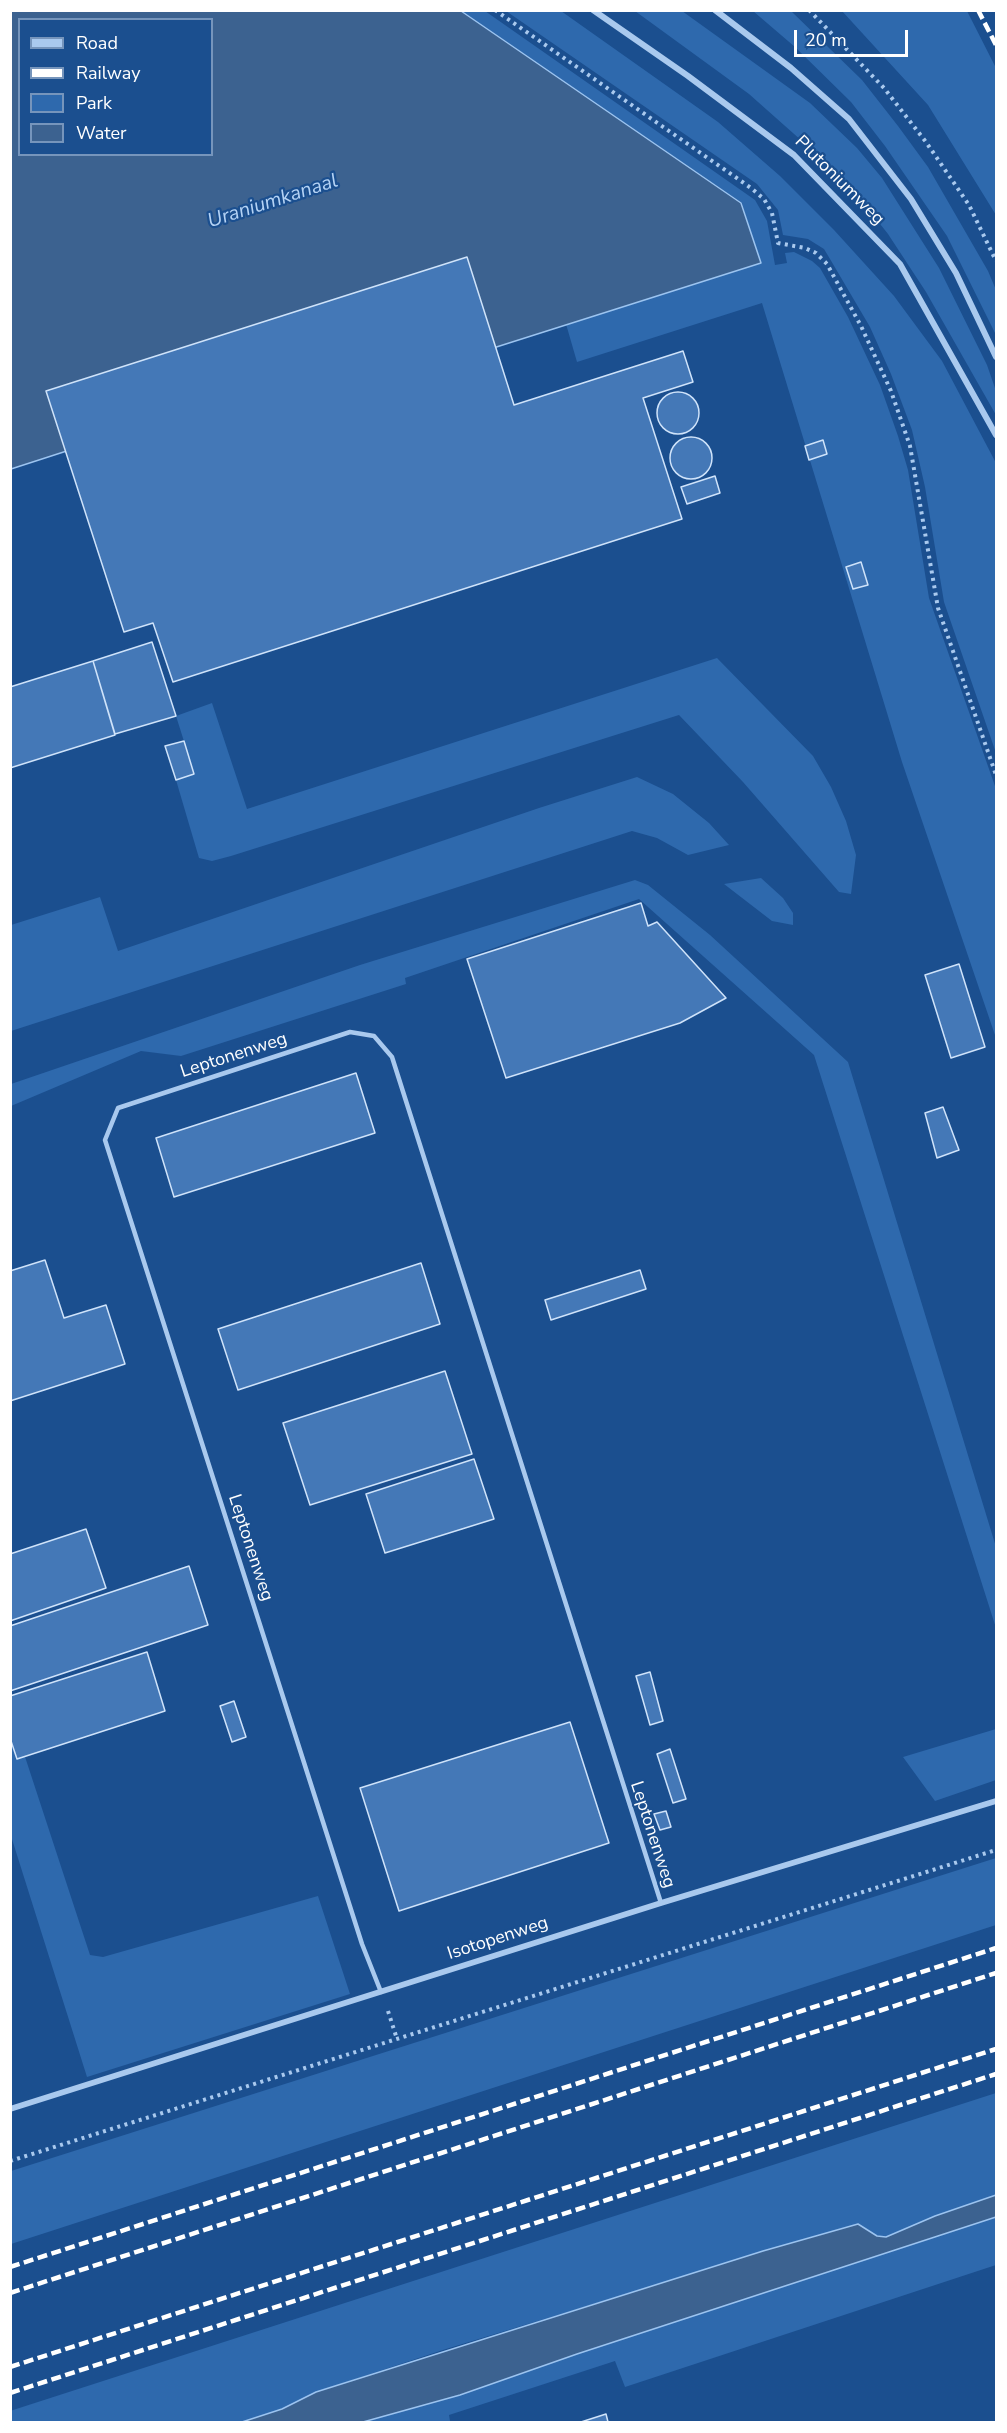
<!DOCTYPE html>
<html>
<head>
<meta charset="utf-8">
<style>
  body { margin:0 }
  #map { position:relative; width:1007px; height:2433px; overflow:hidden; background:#1b4f8f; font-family:"Nunito Sans",sans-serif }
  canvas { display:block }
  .frame { position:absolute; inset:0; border:12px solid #fff; pointer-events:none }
  .legend { position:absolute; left:18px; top:18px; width:195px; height:138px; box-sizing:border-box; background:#1b4f8f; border:2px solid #7695bc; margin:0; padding:8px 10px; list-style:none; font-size:18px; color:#fff }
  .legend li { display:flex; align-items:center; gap:12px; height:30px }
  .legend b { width:30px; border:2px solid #7695bc }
  .scale { position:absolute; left:794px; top:30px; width:114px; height:27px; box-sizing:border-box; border:3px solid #fff; border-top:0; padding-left:8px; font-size:18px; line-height:21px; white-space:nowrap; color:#fff; -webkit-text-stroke:4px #1b4f8f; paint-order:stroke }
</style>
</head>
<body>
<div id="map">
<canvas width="1007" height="2433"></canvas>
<div class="frame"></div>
<ul class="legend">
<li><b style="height:8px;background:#a9c9ee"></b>Road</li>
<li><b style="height:8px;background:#fff"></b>Railway</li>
<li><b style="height:16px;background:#2e69ad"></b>Park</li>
<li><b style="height:16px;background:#3c6290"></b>Water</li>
</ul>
<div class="scale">20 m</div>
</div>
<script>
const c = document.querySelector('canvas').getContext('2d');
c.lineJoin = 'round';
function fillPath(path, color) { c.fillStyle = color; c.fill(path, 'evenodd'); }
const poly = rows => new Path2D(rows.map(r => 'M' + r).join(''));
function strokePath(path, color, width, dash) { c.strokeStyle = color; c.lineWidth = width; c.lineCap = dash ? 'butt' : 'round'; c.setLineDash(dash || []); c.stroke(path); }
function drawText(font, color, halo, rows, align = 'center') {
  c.font = font + ' "Nunito Sans",sans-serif'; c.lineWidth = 4.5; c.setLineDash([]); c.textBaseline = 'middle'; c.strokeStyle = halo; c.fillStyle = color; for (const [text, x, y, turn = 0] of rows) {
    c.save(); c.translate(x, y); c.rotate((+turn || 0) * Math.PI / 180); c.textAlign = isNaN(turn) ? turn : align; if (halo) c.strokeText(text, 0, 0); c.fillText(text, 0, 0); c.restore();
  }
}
fillPath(poly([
  [461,11,485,11,755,200,767,221,775,265,787,263,785,253,794,252,812,261,820,268,848,317,880,385,898,436,908,470,929,598,996,789,996,1038,902,762,762,303,577,362,566,324,760,263,742,203],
  [506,11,561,11,718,122,780,176,834,230,894,296,942,361,996,463,996,753,944,602,925,487,912,430,891,374,870,327,830,259,824,249,808,239,783,235,778,210,757,184],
  [635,11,682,11,810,103,857,148,882,178,939,268,987,365,996,391,996,415,926,292,888,234,858,196,829,165,749,94],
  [753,11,791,11,862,80,898,126,928,167,988,271,996,290,996,335,947,236,885,146,851,102,795,47],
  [842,11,967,11,996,68,996,215,928,105],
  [717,658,813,756,831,787,846,821,856,855,851,894,839,892,743,782,679,715,231,856,212,861,199,858,176,780,194,773,176,716,212,703,247,809],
  [637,777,673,794,709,823,729,845,688,855,657,838,632,831,11,1031,11,925,100,897,118,951,539,808],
  [761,878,783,898,793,913,793,925,772,921,724,884],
  [635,880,648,885,710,935,848,1062,996,1547,996,1628,814,1055,639,899,405,978,406,984,181,1056,141,1051,11,1106,11,1084,360,965],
  [10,1711,90,1955,103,1957,318,1896,350,1994,87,2077,11,1836],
  [996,1729,996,1780,935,1801,903,1757],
  [996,1858,996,1925,11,2244,11,2171],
  [996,2093,996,2195,935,2216,895,2235,886,2237,877,2236,858,2224,833,2231,446,2349,316,2392,282,2409,242,2422,11,2422,10,2411],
  [996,2217,996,2265,625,2387,615,2361,449,2415,450,2421,445,2422,363,2422,460,2395,577,2354]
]), '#2e69ad');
const water = poly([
  [11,11,461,11,741,203,761,263,298,410,277,383,11,469,11,11],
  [20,20,212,20,212,154,20,154,20,20],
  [996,2195,996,2217,577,2354,460,2395,363,2422,242,2422,282,2409,316,2392,763,2251,858,2224,877,2236,886,2237,935,2216,996,2195]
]);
fillPath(water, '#3c6290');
strokePath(water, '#9cc4f0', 1.5);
const building = poly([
  [467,257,514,405,683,351,693,382,643,398,682,519,173,682,153,623,124,632,46,391,467,257],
  '657 413a21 21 0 1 1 42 0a21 21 0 1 1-42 0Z',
  '670 458a21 21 0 1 1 42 0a21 21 0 1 1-42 0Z',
  [823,440,827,454,809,460,805,446,823,440],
  [715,476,720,493,687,504,681,487,715,476],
  [861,562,868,585,853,589,846,567,861,562],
  [152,642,176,716,115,734,93,661,152,642],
  [93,661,115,735,10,768,10,687,93,661],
  [184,741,194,774,176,780,165,746,184,741],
  [641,903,648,926,657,922,726,998,680,1023,506,1078,467,959,641,903],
  [959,964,985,1047,951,1058,925,975,959,964],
  [356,1073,375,1133,174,1197,156,1138,356,1073],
  [943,1107,959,1150,937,1158,925,1113,943,1107],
  [45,1260,64,1318,106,1305,125,1364,10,1401,10,1271,45,1260],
  [421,1263,440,1324,238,1390,218,1329,421,1263],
  [640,1270,646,1289,551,1320,545,1300,640,1270],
  [445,1371,472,1454,310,1505,283,1423,445,1371],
  [474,1459,494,1519,385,1553,366,1494,474,1459],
  [86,1529,106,1588,10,1621,10,1554,86,1529],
  [189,1566,208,1625,10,1691,10,1626,189,1566],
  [147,1652,165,1711,17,1759,10,1738,10,1696,147,1652],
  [650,1672,663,1721,650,1725,636,1676,650,1672],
  [234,1701,246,1737,232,1742,220,1706,234,1701],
  [570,1722,609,1843,399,1911,360,1788,570,1722],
  [670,1749,686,1799,673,1803,657,1754,670,1749],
  [666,1811,671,1827,660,1830,654,1814,666,1811],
  [606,2414,608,2422,581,2422,606,2414]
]);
fillPath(building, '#4478b7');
strokePath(building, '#cfe3fa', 1.5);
strokePath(poly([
  [495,10,751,188,764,199,772,213,778,243,805,248,816,253,827,264,861,326,891,391,910,446,938,608,996,775],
  [809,10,884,88,926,142,969,205,996,261],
  [388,2011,397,2039],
  [10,2161,996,1850]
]), '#a9c9ee', 4, [3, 4.5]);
strokePath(poly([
  [381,1992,362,1944,105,1140,118,1108,350,1032,374,1036,392,1057,661,1903]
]), '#a9c9ee', 4.5);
strokePath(poly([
  [593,10,688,76,794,155,900,264,996,435],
  [715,10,791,68,849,119,911,199,956,273,996,357],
  [10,2109,661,1903,996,1801]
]), '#a9c9ee', 6);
strokePath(poly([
  [978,10,996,45],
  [10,2267,996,1948],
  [10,2293,996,1973],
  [10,2367,996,2049],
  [10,2393,996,2074]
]), '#fff', 4.5, [10, 4.5]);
drawText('18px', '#fff', '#1b4f8f', [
  ["Plutoniumweg",839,181,45],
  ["Leptonenweg",234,1056,-18],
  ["Leptonenweg",250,1548,72],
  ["Leptonenweg",652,1835,72],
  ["Isotopenweg",498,1939,-18]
]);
drawText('italic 20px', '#b5d3f5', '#1b4f8f', [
  ["Uraniumkanaal",273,202,-18]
]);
</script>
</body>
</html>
